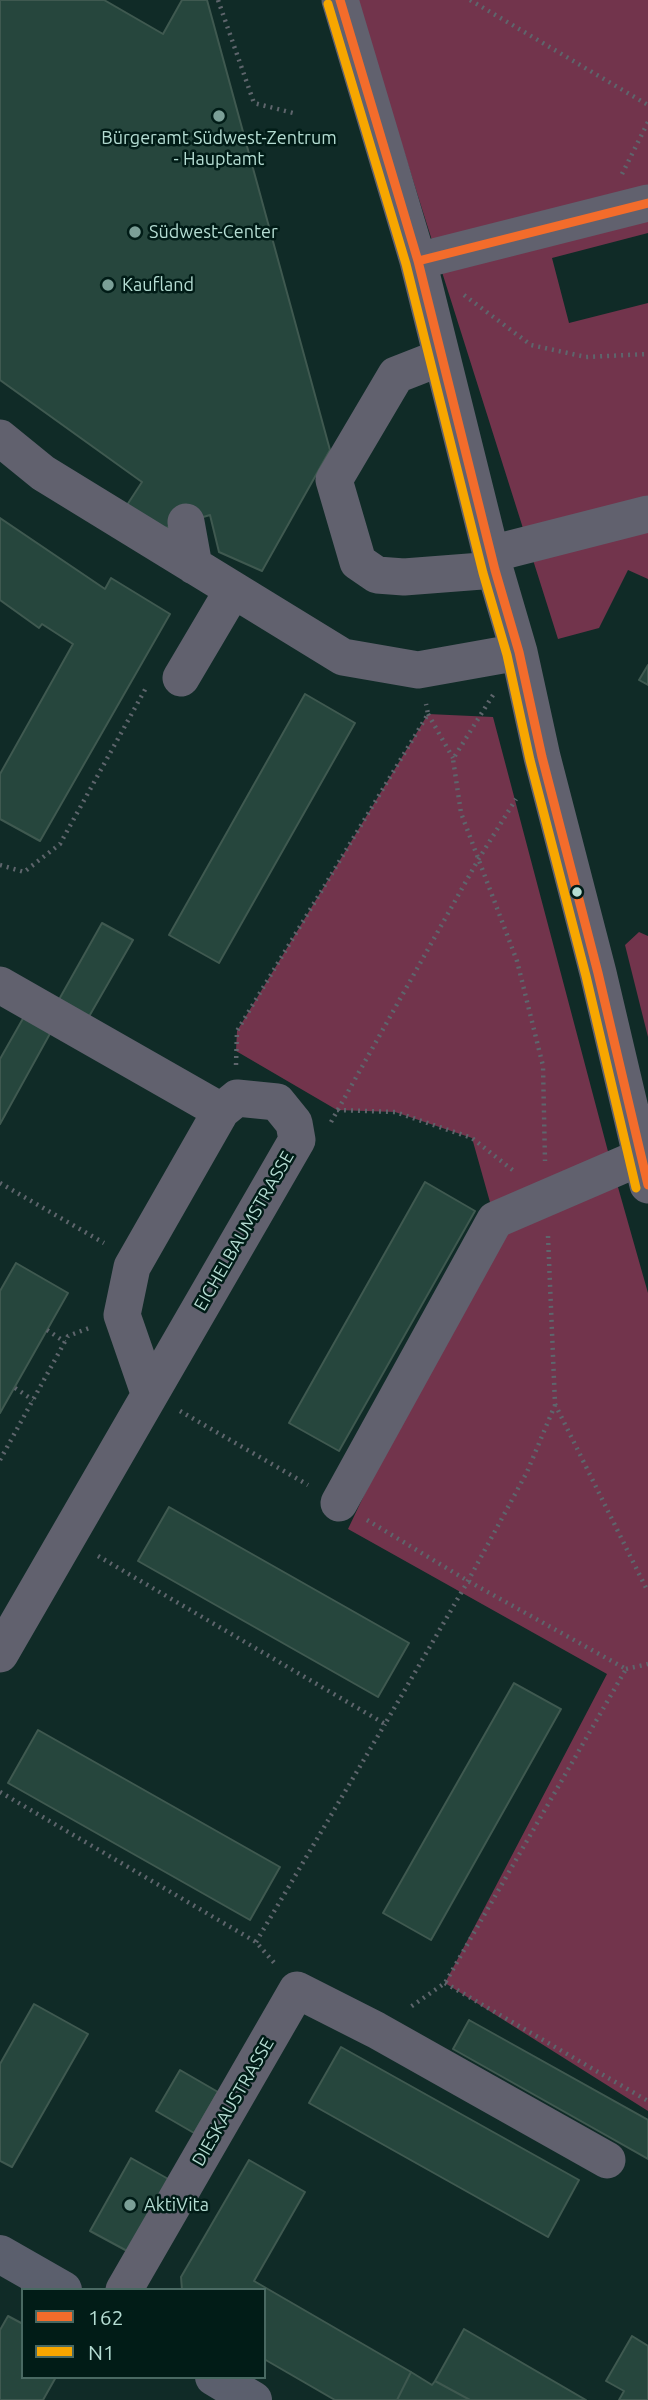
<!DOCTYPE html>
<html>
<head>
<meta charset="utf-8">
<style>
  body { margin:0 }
  #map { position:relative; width:648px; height:2400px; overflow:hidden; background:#102b27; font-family:Ubuntu,sans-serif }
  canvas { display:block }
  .legend { position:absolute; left:21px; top:2288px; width:245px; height:91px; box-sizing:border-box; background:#011c17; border:2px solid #496962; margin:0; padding:9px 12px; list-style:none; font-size:21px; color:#b5ddd3 }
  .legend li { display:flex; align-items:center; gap:14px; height:35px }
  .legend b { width:35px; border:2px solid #496962 }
</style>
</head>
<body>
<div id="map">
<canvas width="648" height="2400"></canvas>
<ul class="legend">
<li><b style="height:9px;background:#f36c2b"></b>162</li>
<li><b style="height:9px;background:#f7a600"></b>N1</li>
</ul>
</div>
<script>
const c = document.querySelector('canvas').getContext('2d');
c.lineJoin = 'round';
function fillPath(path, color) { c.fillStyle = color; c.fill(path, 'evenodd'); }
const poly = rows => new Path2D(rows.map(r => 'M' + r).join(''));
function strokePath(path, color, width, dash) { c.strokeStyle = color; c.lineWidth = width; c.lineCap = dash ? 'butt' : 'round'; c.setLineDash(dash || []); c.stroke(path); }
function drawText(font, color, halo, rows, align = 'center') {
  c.font = font + ' Ubuntu,sans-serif'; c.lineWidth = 5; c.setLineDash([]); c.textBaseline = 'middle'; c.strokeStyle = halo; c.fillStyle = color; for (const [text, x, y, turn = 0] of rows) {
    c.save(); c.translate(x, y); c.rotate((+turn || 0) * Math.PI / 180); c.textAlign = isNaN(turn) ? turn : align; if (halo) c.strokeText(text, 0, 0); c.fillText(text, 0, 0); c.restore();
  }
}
fillPath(poly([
  [356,0,648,0,648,233,552,258,569,323,648,303,648,579,628,570,599,628,558,639],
  [428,714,493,717,610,1159,648,1293,648,2111,445,1983,607,1674,348,1529,495,1220,472,1138,395,1112,337,1110,236,1051,237,1031],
  [639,932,648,936,648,1037,625,945]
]), '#72344c');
const building = poly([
  [0,0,104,0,163,34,182,0,207,0,330,450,262,571,219,552,210,515,162,529,127,505,142,482,0,380,0,0],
  [0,518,105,589,111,578,170,614,40,841,0,819,0,774,73,644,42,624,39,628,0,600,0,518],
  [648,665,648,685,639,680,648,665],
  [305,694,355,723,219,963,169,935,305,694],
  [102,923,133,940,87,1020,57,1003,102,923],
  [25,1015,52,1030,0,1124,0,1059,25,1015],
  [425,1182,475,1211,339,1451,289,1423,425,1182],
  [16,1263,68,1293,0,1413,0,1291,16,1263],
  [169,1507,409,1643,378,1697,138,1561,169,1507],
  [514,1683,561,1709,431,1940,383,1913,514,1683],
  [38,1730,280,1867,250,1920,8,1783,38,1730],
  [34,2004,88,2034,12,2167,0,2161,0,2064,34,2004],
  [469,2020,648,2120,648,2159,453,2049,469,2020],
  [341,2047,579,2180,548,2237,309,2103,341,2047],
  [180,2070,218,2092,194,2133,156,2111,180,2070],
  [131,2158,170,2180,129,2252,90,2231,131,2158],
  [249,2160,305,2192,254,2281,411,2372,397,2400,335,2400,264,2359,264,2290,182,2290,181,2277,249,2160],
  [8,2316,23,2324,23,2377,56,2377,43,2400,0,2400,0,2330,8,2316],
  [464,2329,586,2400,470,2400,435,2381,464,2329],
  [632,2336,648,2346,648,2400,619,2400,624,2391,606,2381,632,2336],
  [411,2372,432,2385,435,2381,470,2400,397,2400,411,2372]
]);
fillPath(building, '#26463d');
strokePath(building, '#3f5950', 2);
strokePath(poly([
  [218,0,254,103,297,114],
  [470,0,648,105],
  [622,174,648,122],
  [464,295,531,345,586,357,648,354],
  [493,695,453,759,461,813,517,961,543,1066,545,1161],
  [428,714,453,758],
  [0,865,24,872,60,844,147,686],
  [236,1065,237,1031,428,714,426,704],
  [337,1110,395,1112,472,1138,515,1172],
  [331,1122,478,860,516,799],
  [0,1183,104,1243],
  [548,1236,555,1404,648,1592],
  [47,1330,65,1342],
  [15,1388,33,1400],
  [180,1411,308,1485],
  [0,1460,68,1336,89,1328],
  [367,1520,468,1581,626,1669,445,1983,409,2008],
  [98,1556,385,1724,468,1581,527,1472,555,1405],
  [626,1669,648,1664],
  [0,1792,256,1942,276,1965],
  [256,1942,385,1724],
  [445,1983,648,2101]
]), '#5e656c', 4.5, [2, 5]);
strokePath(poly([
  [340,0,418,261,495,570,519,652,542,757,598,973,648,1185],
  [418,261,648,203],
  [442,357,396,375,334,480,358,562,377,575,404,577,495,570],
  [0,438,43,473,343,657,418,670,519,652],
  [186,522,194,566],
  [491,554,648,514],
  [181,678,233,590],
  [0,985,221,1111],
  [339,1503,495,1220,641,1157],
  [0,1654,297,1140,294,1123,277,1102,237,1098,221,1111,132,1267,122,1315,149,1393],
  [124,2290,297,1990,376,2030,607,2160]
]), '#61616e', 37);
strokePath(poly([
  [0,2254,63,2290],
  [214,2377,253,2400]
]), '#5b5f6d', 38);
strokePath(poly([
  [340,0,418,261,495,570,519,652,542,757,598,973,648,1185],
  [418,261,648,203]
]), '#f36c2b', 9);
strokePath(poly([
  [328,4,406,264,483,573,507,655,530,760,586,976,636,1188]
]), '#f7a600', 9);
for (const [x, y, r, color] of [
  [219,116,7,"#7b9f97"],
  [135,232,7,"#7b9f97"],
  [108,285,7,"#7b9f97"],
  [577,892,6,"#b5ddd3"],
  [130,2205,7,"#7b9f97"]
]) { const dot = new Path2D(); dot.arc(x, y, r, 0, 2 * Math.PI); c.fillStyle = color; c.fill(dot); strokePath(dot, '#011c17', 2.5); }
drawText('18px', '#b5ddd3', '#011c17', [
  ["Bürgeramt Südwest-Zentrum",219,138,"center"],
  ["- Hauptamt",219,159,"center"],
  ["Südwest-Center",149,232],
  ["Kaufland",122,285],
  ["AktiVita",144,2205]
], 'left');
drawText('18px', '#b5ddd3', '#011c17', [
  ["EICHELBAUMSTRASSE",244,1231,-60],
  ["DIESKAUSTRASSE",233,2102,-60]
]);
</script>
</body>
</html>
